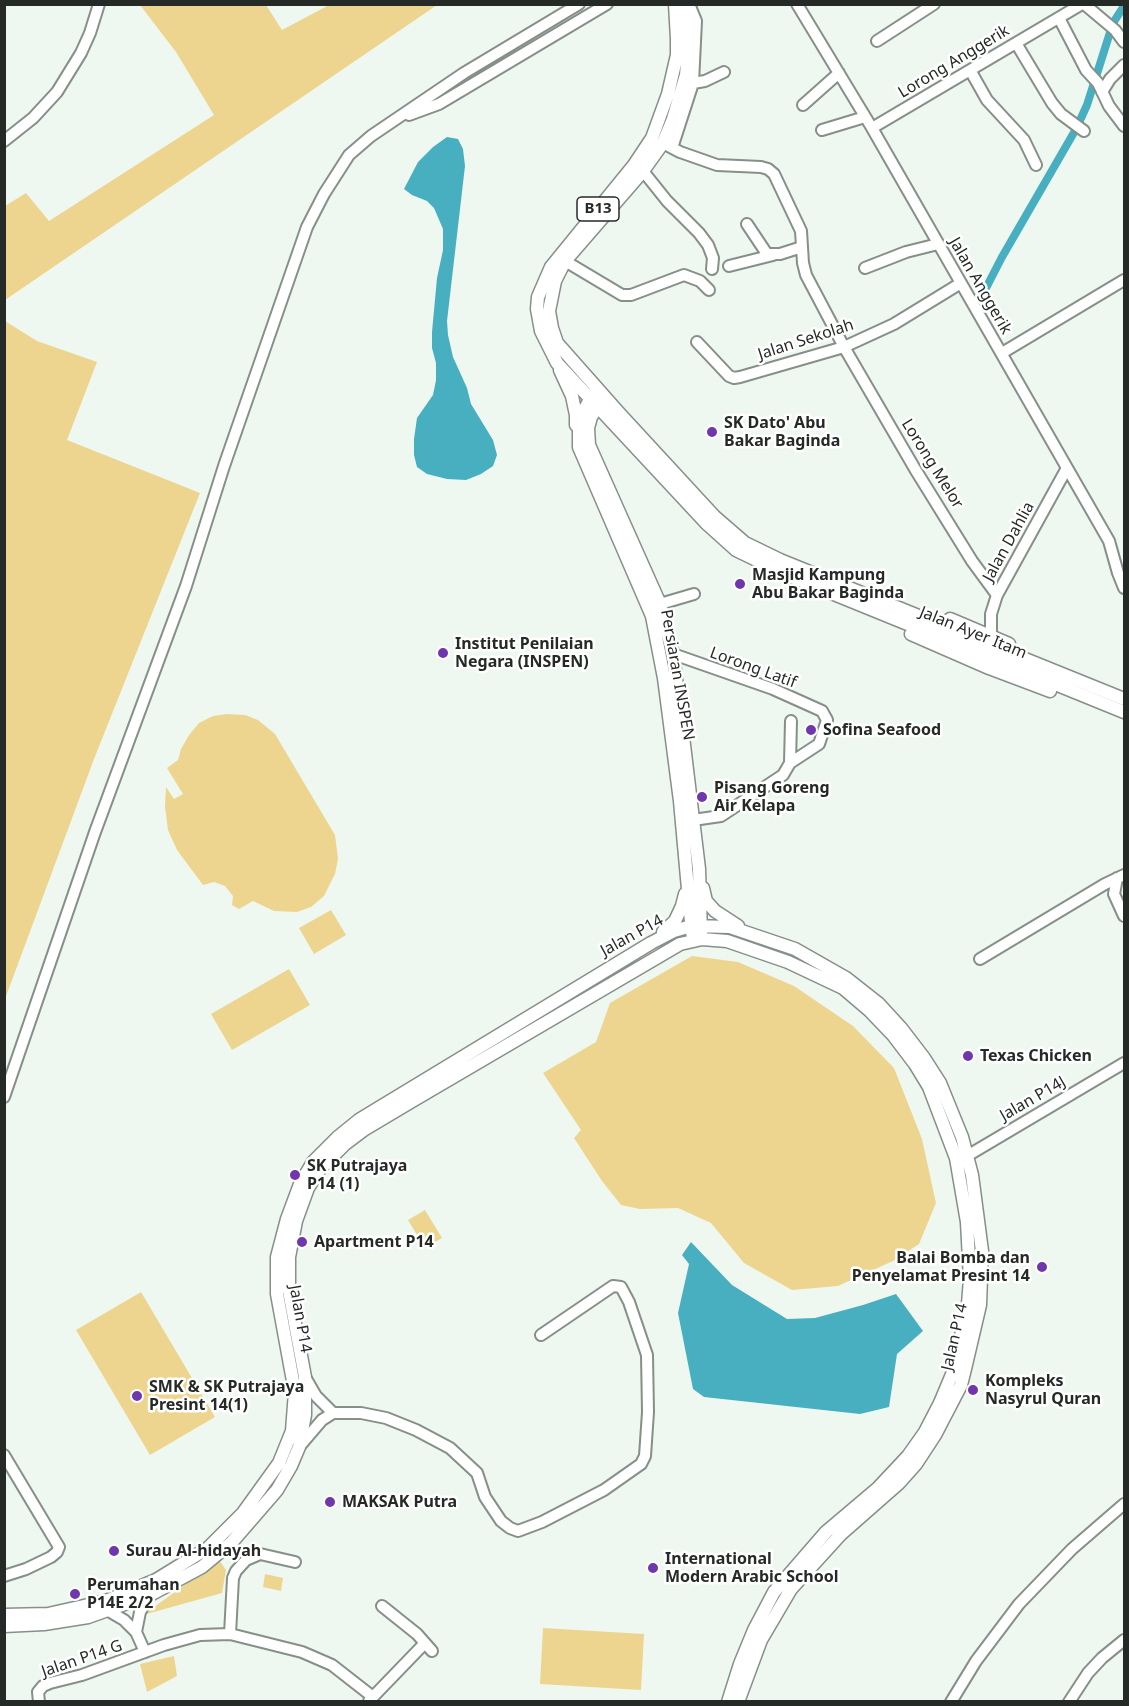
<!DOCTYPE html>
<html>
<head>
<meta charset="utf-8">
<style>
  body { margin:0 }
  #map { position:relative; width:1129px; height:1706px; overflow:hidden; background:#eef8f0; font-family:"Noto Sans",sans-serif }
  canvas { display:block }
  .frame { position:absolute; inset:0; border:6px solid #262a26; pointer-events:none }
</style>
</head>
<body>
<div id="map">
<canvas width="1129" height="1706"></canvas>
<div class="frame"></div>
</div>
<script>
const c = document.querySelector('canvas').getContext('2d');
c.lineJoin = 'round';
function fillPath(path, color) { c.fillStyle = color; c.fill(path, 'evenodd'); }
const poly = rows => new Path2D(rows.map(r => 'M' + r).join(''));
function strokePath(path, color, width, dash) { c.strokeStyle = color; c.lineWidth = width; c.lineCap = dash ? 'butt' : 'round'; c.setLineDash(dash || []); c.stroke(path); }
function drawText(font, color, halo, rows, align = 'center') {
  c.font = font + ' "Noto Sans",sans-serif'; c.lineWidth = 5; c.setLineDash([]); c.textBaseline = 'middle'; c.strokeStyle = halo; c.fillStyle = color; for (const [text, x, y, turn = 0] of rows) {
    c.save(); c.translate(x, y); c.rotate((+turn || 0) * Math.PI / 180); c.textAlign = isNaN(turn) ? turn : align; if (halo) c.strokeText(text, 0, 0); c.fillText(text, 0, 0); c.restore();
  }
}
fillPath(poly([
  [140,5,266,5,282,30,329,5,437,5,5,300,5,206,26,193,49,221,214,115,176,52],
  [5,321,37,341,97,362,67,440,200,493,94,759,5,999],
  [227,714,245,715,258,720,275,734,335,835,338,859,335,874,324,896,311,907,297,912,274,911,253,901,239,909,232,905,233,896,225,886,214,882,203,885,177,850,168,830,165,807,166,787,174,799,183,794,167,768,178,760,181,749,189,735,199,723,213,716],
  [331,910,346,935,314,954,299,928],
  [692,956,738,962,794,986,853,1026,894,1068,922,1139,936,1203,919,1244,893,1261,838,1286,792,1290,744,1263,711,1223,678,1208,640,1209,621,1205,602,1181,574,1138,581,1130,543,1073,596,1042,610,1003],
  [289,969,310,1005,232,1050,211,1014],
  [425,1210,442,1238,425,1248,408,1220],
  [141,1292,215,1417,150,1455,76,1330],
  [219,1560,226,1570,222,1593,143,1615],
  [265,1574,283,1578,281,1591,263,1587],
  [543,1628,644,1634,641,1690,540,1684],
  [174,1656,177,1676,147,1692,140,1664]
]), '#edd58f');
fillPath(poly([
  [447,137,458,139,463,149,465,166,447,321,448,335,453,357,467,388,471,404,493,440,497,455,493,466,481,474,466,480,447,479,427,474,417,467,414,455,414,439,417,418,433,395,436,380,436,363,432,348,432,332,437,278,443,250,443,229,434,208,427,201,412,195,404,189,418,162,433,147],
  [691,1242,732,1285,787,1319,815,1318,863,1305,896,1294,923,1331,897,1354,889,1407,860,1414,704,1397,693,1389,678,1313,689,1264,682,1255]
]), '#48afc1');
strokePath(poly([
  [980,305,985,290,1002,257,1076,129,1087,105,1113,23,1124,6]
]), '#48afc1', 8);
const minor = poly([
  [797,4,872,128,1109,541,1118,573,1124,588],
  [1084,4,1115,30,1124,42],
  [1059,18,1086,70,1098,83,1109,106,1124,126],
  [877,41,934,4],
  [1016,43,1052,103,1061,114,1084,131],
  [970,70,987,100,1024,140,1036,165],
  [693,83,705,81,724,72],
  [1102,92,1110,79,1124,65],
  [803,105,839,73],
  [409,115,439,104,607,4],
  [872,128,1082,4],
  [822,130,865,117],
  [4,141,33,118,57,92,81,53,90,33,99,4],
  [663,143,680,152,717,165,761,167,768,169,774,174,801,231,803,263,806,275,844,347,915,469,972,561,997,595],
  [672,148,693,83,696,21,689,4],
  [643,171,667,201,699,233,708,245,713,258,712,269],
  [747,224,767,254,780,254,802,247],
  [565,261,622,295,631,295,684,275,700,281,709,290],
  [729,266,773,255],
  [865,268,906,252,938,244],
  [697,342,729,376,734,378,740,377,844,347,894,324,961,283],
  [1002,353,1124,280],
  [660,604,694,594],
  [991,635,991,614,997,595,1067,468],
  [673,654,773,689,822,711,827,720,819,744,790,763],
  [693,820,721,816,783,775,790,763,791,721],
  [1117,878,1114,894,1124,916],
  [980,959,1105,884,1124,875],
  [4,1097,95,832,186,586,224,466,307,227,324,194,349,155,371,136,464,73,579,4],
  [959,1158,967,1156,1124,1063],
  [305,1377,316,1396,333,1413],
  [299,1447,322,1420,333,1413,361,1413,386,1418,416,1430,450,1448,477,1473,485,1497,501,1521,510,1528,518,1531,542,1522,604,1490,641,1464,645,1456,648,1412,647,1355,629,1302,621,1287,613,1286,541,1335],
  [4,1455,59,1547,57,1552,51,1557,26,1569,4,1576],
  [382,1606,417,1634,432,1651],
  [107,1610,124,1620,136,1632,145,1652],
  [136,1632,140,1612,150,1595],
  [230,1634,233,1578,236,1571,246,1560,260,1554,295,1562],
  [369,1701,425,1643],
  [39,1702,38,1692,43,1686,50,1683,82,1675,164,1645,200,1635,230,1634,302,1652,332,1665,373,1697],
  [951,1702,976,1661,1019,1604,1072,1549,1124,1504],
  [1069,1702,1088,1673,1102,1658,1124,1640]
]);
const major = poly([
  [675,4,677,39,677,55,668,94,652,138,634,165,551,267,538,297,537,309,541,331,557,363,706,523,736,550,792,577,1124,712],
  [686,4,689,41,686,75,673,119,663,143,643,171,565,261,555,281,549,311,552,328,557,343,619,413,715,517,745,543,780,560,1124,699],
  [560,370,572,396,576,415,576,425],
  [594,393,584,410,579,424,579,447,652,616,664,678,680,801,692,933],
  [602,400,591,417,588,428,589,445,660,604,673,654,699,869,701,933],
  [950,619,1009,644],
  [911,634,989,668,1050,691],
  [703,888,706,901,715,911,738,926],
  [663,932,675,921,682,906,685,894],
  [4,1615,48,1614,106,1601,156,1580,208,1548,243,1513,279,1463,292,1431,295,1392,277,1294,277,1257,287,1219,300,1184,313,1162,338,1137,359,1120,651,943,674,931,691,926,730,927,795,949,846,978,879,1004,901,1028,924,1058,940,1083,962,1137,972,1175,982,1251,980,1305,965,1369,961,1385,935,1435,916,1464,899,1483,841,1534,791,1589,761,1640,738,1702],
  [4,1626,44,1624,88,1617,150,1595,202,1567,232,1542,277,1490,291,1466,299,1447,305,1415,305,1377,289,1291,289,1257,296,1221,308,1188,320,1169,345,1144,365,1129,412,1101,680,944,702,939,727,941,788,962,843,988,870,1011,893,1035,915,1064,929,1087,956,1158,967,1222,970,1279,968,1304,953,1372,940,1403,925,1432,908,1456,878,1488,826,1532,774,1592,754,1630,740,1664,728,1702]
]);
strokePath(minor, '#868f88', 14);
strokePath(major, '#868f88', 15);
strokePath(minor, '#fff', 10);
strokePath(major, '#fff', 12);
for (const [x, y, r, color] of [
  [712,432,6,"#6f36ad"],
  [740,584,6,"#6f36ad"],
  [443,653,6,"#6f36ad"],
  [811,730,6,"#6f36ad"],
  [702,797,6,"#6f36ad"],
  [968,1056,6,"#6f36ad"],
  [295,1175,6,"#6f36ad"],
  [302,1242,6,"#6f36ad"],
  [1042,1267,6,"#6f36ad"],
  [973,1390,6,"#6f36ad"],
  [137,1396,6,"#6f36ad"],
  [330,1502,6,"#6f36ad"],
  [114,1551,6,"#6f36ad"],
  [653,1568,6,"#6f36ad"],
  [75,1594,6,"#6f36ad"]
]) { const dot = new Path2D(); dot.arc(x, y, r, 0, 2 * Math.PI); c.fillStyle = color; c.fill(dot); strokePath(dot, '#fff', 2); }
for (const [x, y, w] of [
  [598,209,42]
]) { const box = new Path2D(); box.roundRect(x - w / 2, y - 12, w, 24, 4.5); c.fillStyle = '#fff'; c.fill(box); strokePath(box, '#262a26', 1.5); }
drawText('bold 15px', '#262a26', null, [
  ["B13",598,209]
]);
drawText('16px', '#262a26', '#fff', [
  ["Lorong Anggerik",954,62,-31],
  ["Jalan Anggerik",980,286,60],
  ["Jalan Sekolah",806,340,-18],
  ["Lorong Melor",932,464,58],
  ["Jalan Dahlia",1009,542,-61],
  ["Jalan Ayer Itam",973,633,22],
  ["Lorong Latif",753,668,20],
  ["Persiaran INSPEN",677,675,80],
  ["Jalan P14",632,936,-29],
  ["Jalan P14J",1033,1099,-30],
  ["Jalan P14",300,1319,80],
  ["Jalan P14",955,1337,-77],
  ["Jalan P14 G",82,1659,-19]
]);
drawText('bold 16px', '#262a26', '#fff', [
  ["SK Dato' Abu",724,423],
  ["Bakar Baginda",724,441],
  ["Masjid Kampung",752,575],
  ["Abu Bakar Baginda",752,593],
  ["Institut Penilaian",455,644],
  ["Negara (INSPEN)",455,662],
  ["Sofina Seafood",823,730],
  ["Pisang Goreng",714,788],
  ["Air Kelapa",714,806],
  ["Texas Chicken",980,1056],
  ["SK Putrajaya",307,1166],
  ["P14 (1)",307,1184],
  ["Apartment P14",314,1242],
  ["Balai Bomba dan",1030,1258,"right"],
  ["Penyelamat Presint 14",1030,1276,"right"],
  ["Kompleks",985,1381],
  ["Nasyrul Quran",985,1399],
  ["SMK & SK Putrajaya",149,1387],
  ["Presint 14(1)",149,1405],
  ["MAKSAK Putra",342,1502],
  ["Surau Al-hidayah",126,1551],
  ["International",665,1559],
  ["Modern Arabic School",665,1577],
  ["Perumahan",87,1585],
  ["P14E 2/2",87,1603]
], 'left');
</script>
</body>
</html>
